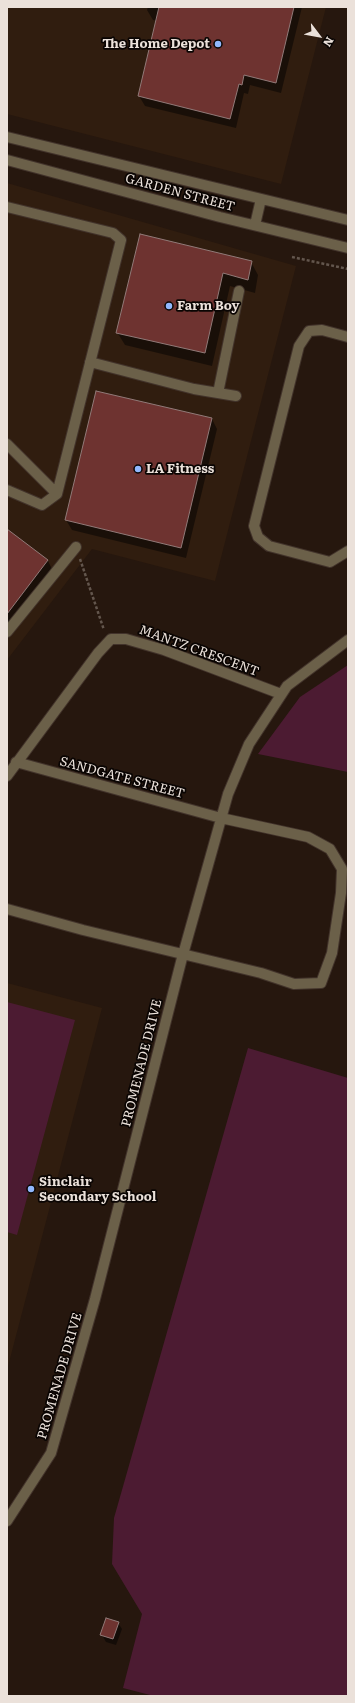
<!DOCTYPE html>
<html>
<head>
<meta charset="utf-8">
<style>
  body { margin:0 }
  #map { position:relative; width:355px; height:1703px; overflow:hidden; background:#26170e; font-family:Literata,serif }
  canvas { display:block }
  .frame { position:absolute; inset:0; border:8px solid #ebe1da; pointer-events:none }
  .north { position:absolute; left:299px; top:16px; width:40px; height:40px; -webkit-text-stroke:3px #0a0503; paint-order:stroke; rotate:122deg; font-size:11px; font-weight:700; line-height:16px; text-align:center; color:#ebe1da }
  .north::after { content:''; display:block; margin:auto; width:14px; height:18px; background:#ebe1da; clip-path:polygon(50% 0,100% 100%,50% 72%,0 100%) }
</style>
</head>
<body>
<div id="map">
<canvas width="355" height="1703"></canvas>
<div class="frame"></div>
<div class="north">N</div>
</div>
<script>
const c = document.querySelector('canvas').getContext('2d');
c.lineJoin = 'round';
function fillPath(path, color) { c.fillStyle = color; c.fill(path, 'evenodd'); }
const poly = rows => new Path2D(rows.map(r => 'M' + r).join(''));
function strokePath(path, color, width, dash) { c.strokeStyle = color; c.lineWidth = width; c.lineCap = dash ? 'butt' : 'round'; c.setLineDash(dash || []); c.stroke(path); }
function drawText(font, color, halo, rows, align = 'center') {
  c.font = font + ' Literata,serif'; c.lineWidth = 3.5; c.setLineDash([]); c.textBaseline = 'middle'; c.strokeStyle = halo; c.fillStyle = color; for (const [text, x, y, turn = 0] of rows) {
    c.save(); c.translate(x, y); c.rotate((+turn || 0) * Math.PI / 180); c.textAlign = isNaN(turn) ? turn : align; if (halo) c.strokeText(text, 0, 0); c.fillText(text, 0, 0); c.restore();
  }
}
fillPath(poly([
  [7,7,326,7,281,184,7,114],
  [7,183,296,266,215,581,92,549,7,660],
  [7,983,102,1008,7,1370]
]), '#301d0f');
fillPath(poly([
  [348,665,348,772,258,754,300,697],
  [7,1002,75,1020,17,1235,7,1232],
  [248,1048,348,1078,348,1696,154,1696,123,1688,142,1614,112,1564,114,1518]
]), '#4c1b32');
fillPath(poly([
  [148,7,302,7,281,93,250,85,248,94,244,93,236,128,145,106,139,96,157,21,153,20,147,10],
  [141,235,251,262,258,275,255,293,230,286,212,366,125,345,117,332],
  [97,392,212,419,217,429,186,558,72,530,66,520],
  [7,530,48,561,53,571,7,631],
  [118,1623,122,1629,116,1645,106,1642,102,1635]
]), '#0007');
const building = poly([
  [159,7,294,7,276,83,244,75,242,85,239,84,230,119,138,96,159,7],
  [140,234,252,261,248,280,223,273,205,353,116,333,140,234],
  [96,391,212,418,181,548,65,520,96,391],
  [7,529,48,560,7,614,7,529],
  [106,1618,119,1622,113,1639,100,1635,106,1618]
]);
fillPath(building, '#6e3330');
strokePath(building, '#917a78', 1);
const minor = poly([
  [7,137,348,220],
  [7,160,220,217,348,248],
  [7,207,113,233,121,240,57,494,42,505,7,490],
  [255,225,261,199],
  [348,337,322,330,309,331,299,346,254,526,258,537,269,546,330,562,348,551],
  [90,362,194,389,236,396],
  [218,393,239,291],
  [7,444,57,494],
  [7,632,76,547],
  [7,776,98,653,111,639,126,639,164,650,281,694],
  [7,909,83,930,261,973,294,984,321,983,332,953,341,893,342,869,330,849,308,837,221,818,16,762],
  [7,1521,51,1453,95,1299,182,958,228,794,249,744,287,686,348,640]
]);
strokePath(minor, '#42332b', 12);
strokePath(poly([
  [292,257,348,269],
  [80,559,104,630]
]), '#63564d', 2.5, [3, 2]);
strokePath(minor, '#6b6049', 10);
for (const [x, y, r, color] of [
  [218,44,4,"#91b8fd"],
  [169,306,4,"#91b8fd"],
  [138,469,4,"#91b8fd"],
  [31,1189,4,"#91b8fd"]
]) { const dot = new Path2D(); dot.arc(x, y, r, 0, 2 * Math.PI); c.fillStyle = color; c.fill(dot); strokePath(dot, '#0a0503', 1.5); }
drawText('bold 13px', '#ebe1da', '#0a0503', [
  ["The Home Depot",210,44,"right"],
  ["Farm Boy",177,306],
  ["LA Fitness",146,469],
  ["Sinclair",39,1182],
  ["Secondary School",39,1197]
], 'left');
drawText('13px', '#ebe1da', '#0a0503', [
  ["GARDEN STREET",180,193,15],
  ["MANTZ CRESCENT",199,651,20],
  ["SANDGATE STREET",122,778,15],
  ["PROMENADE DRIVE",142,1063,-76],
  ["PROMENADE DRIVE",60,1376,-74]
]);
</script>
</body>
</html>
